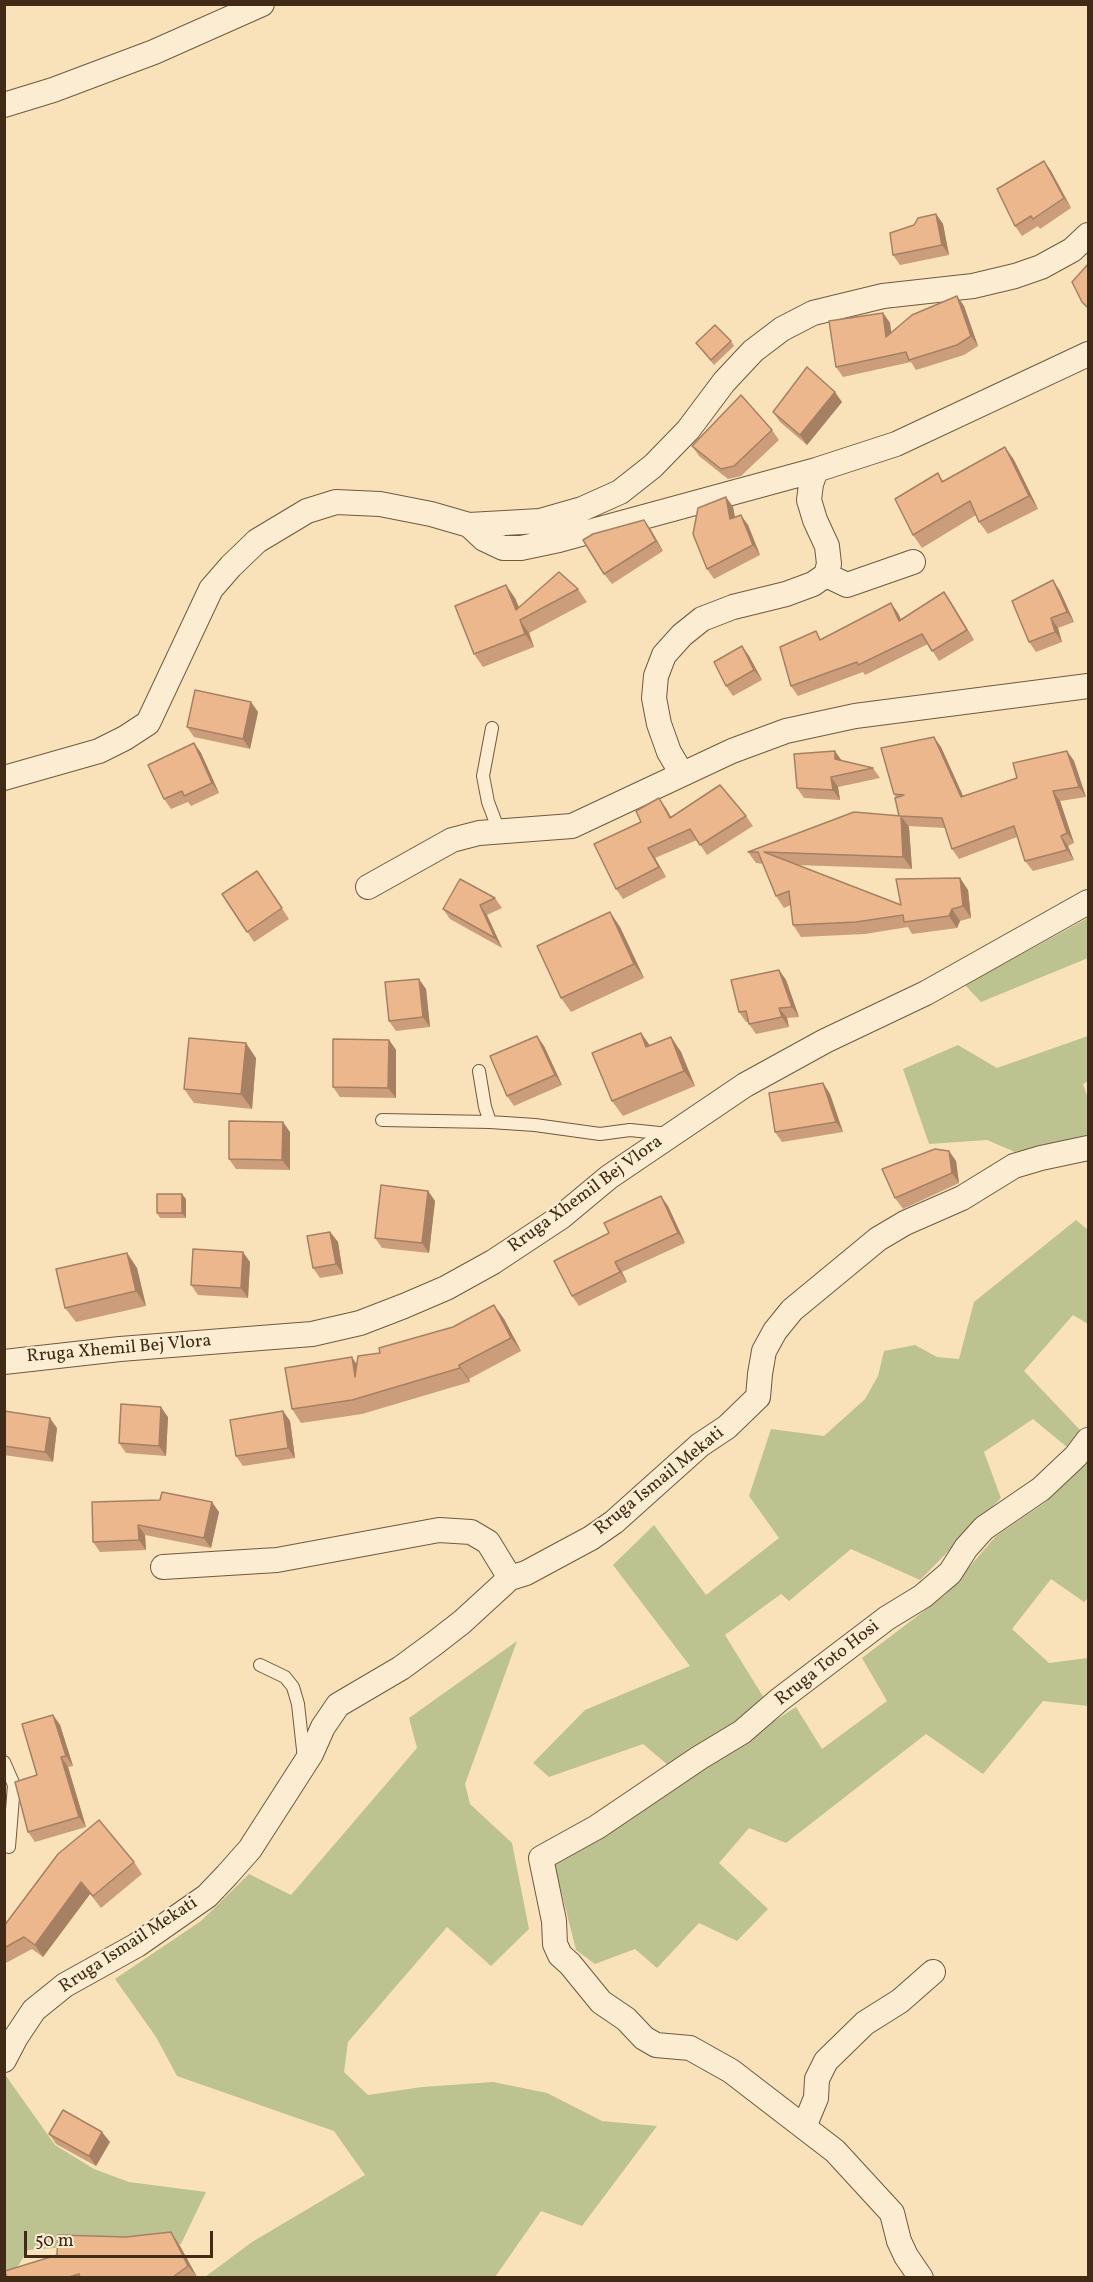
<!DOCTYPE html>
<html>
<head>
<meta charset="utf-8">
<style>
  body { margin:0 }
  #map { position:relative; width:1093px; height:2282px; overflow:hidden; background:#f9e2b9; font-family:Vollkorn,serif }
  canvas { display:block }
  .frame { position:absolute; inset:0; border:6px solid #422b16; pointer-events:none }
  .scale { position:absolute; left:24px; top:2231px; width:189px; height:27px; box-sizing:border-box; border:3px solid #422b16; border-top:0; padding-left:8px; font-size:18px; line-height:21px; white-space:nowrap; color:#422b16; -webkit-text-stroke:4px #fbecd2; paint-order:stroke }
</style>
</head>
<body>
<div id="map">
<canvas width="1093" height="2282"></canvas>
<div class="frame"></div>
<div class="scale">50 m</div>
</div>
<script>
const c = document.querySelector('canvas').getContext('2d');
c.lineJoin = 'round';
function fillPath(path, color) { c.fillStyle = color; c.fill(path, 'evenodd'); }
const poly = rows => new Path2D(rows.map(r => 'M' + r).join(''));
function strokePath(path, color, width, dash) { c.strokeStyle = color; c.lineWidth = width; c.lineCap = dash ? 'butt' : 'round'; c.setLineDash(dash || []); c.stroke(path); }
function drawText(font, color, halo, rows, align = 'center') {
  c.font = font + ' Vollkorn,serif'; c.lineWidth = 4.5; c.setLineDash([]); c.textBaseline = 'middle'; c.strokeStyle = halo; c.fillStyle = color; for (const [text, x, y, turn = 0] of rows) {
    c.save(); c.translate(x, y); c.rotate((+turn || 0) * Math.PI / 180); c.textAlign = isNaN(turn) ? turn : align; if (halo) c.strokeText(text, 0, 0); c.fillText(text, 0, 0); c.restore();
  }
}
fillPath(poly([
  [1088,918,1088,958,981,1002,965,985],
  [1088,1036,1088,1081,1083,1084,1088,1099,1088,1139,1015,1152,987,1140,929,1144,903,1069,958,1045,997,1068],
  [1076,1220,1088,1230,1088,1324,1073,1315,1024,1371,1082,1432,1068,1448,1033,1419,984,1452,1001,1498,920,1580,851,1549,789,1601,781,1594,725,1635,764,1698,735,1725,669,1766,643,1744,549,1777,533,1763,585,1710,690,1666,613,1565,654,1525,706,1595,779,1538,749,1496,771,1429,824,1436,865,1399,878,1376,884,1351,915,1345,937,1357,959,1359,974,1302],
  [1088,1453,1088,1598,1084,1602,1051,1579,1012,1629,1049,1663,1088,1658,1088,1706,1043,1701,983,1774,926,1734,786,1843,749,1828,719,1863,768,1909,737,1941,699,1923,657,1968,635,1949,595,1964,576,1950,554,1863,796,1707,822,1749,887,1701,862,1658,945,1595,996,1536,1046,1502],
  [517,1641,465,1784,470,1804,512,1843,529,1929,491,1966,447,1927,348,2042,344,2072,368,2095,422,2087,493,2082,547,2093,602,2121,657,2126,582,2226,541,2211,495,2277,205,2277,252,2242,365,2175,334,2131,177,2076,156,2037,115,1979,201,1921,249,1874,291,1895,417,1748,409,1718],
  [4,2073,55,2145,94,2169,129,2182,206,2192,181,2244,136,2248,68,2247,28,2250,11,2277,5,2277]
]), '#bcc390');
const lane = poly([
  [492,728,483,776,488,802,499,831],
  [479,1071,485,1107,490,1122,535,1125,600,1134,630,1130,669,1134],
  [382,1120,490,1122],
  [260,1665,285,1677,293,1687,298,1704,304,1759],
  [4,1762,14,1785,9,1847]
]);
const street = poly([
  [4,105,53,90,154,52,262,4],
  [469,525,484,539,503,548,521,548,559,540,816,470,896,444,1088,354],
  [826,575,847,585,913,562],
  [682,774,669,752,659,724,654,698,656,676,664,655,682,635,702,619,733,607,786,594,813,584,826,575,829,564,827,546,815,520,809,500,811,484,816,470],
  [4,778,99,751,125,738,148,723,211,589,231,566,257,541,307,511,336,502,380,504,431,514,469,525,540,521,582,509,620,492,653,466,688,430,724,382,753,351,782,329,813,313,850,304,883,296,973,286,1015,276,1041,267,1072,250,1088,235],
  [368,887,452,840,479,833,572,826,732,751,786,731,855,716,1088,686],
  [4,1362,120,1349,312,1334,360,1323,404,1306,446,1288,493,1262,561,1217,609,1177,745,1085,825,1041,926,993,1088,902],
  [163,1567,277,1560,439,1530,471,1532,488,1542,510,1578],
  [4,2060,16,2037,34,2010,65,1985,137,1945,207,1896,227,1875,250,1849,311,1754,323,1727,338,1705,401,1668,435,1643,462,1622,510,1578,526,1573,591,1538,614,1522,700,1445,727,1427,758,1397,760,1374,764,1351,775,1331,792,1310,878,1239,905,1223,962,1198,1014,1166,1041,1158,1088,1148],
  [804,2127,816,2098,817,2079,826,2061,865,2023,900,2001,933,1972],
  [921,2278,906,2256,899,2241,892,2213,835,2151,731,2071,690,2048,656,2045,644,2038,626,2019,601,2002,570,1964,560,1955,555,1944,554,1921,541,1858,597,1827,699,1758,742,1732,779,1700,887,1618,923,1596,950,1573,966,1548,984,1528,1041,1489,1076,1456,1088,1440]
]);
strokePath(lane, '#70593f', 14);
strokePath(street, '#70593f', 26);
strokePath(lane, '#fbecd2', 12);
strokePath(street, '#fbecd2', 24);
fillPath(poly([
  [1044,161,1051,171,1071,208,1040,229,1038,226,1022,236,1015,226],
  [936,214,943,224,949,255,900,265,893,255,914,225],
  [957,296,964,306,978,346,964,355,916,370,911,362,843,377,836,367,883,313,890,323,891,332],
  [731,341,734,346,714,365,696,343],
  [842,402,807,445,780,422,773,412],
  [772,430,779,440,741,476,728,479,699,456,692,446],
  [1005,447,1014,460,1038,509,988,534,979,522,976,515,922,548,913,535,938,473,943,481],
  [726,497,733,507,735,517,748,525,760,555,714,579,707,569],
  [644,520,651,530,663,551,612,584,604,574],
  [578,589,587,602,529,633,534,647,483,667,474,654,515,598,519,607],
  [1060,591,1074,622,1058,628,1062,642,1036,652,1029,642],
  [944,592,974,640,939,661,928,644,865,675,863,672,798,696,791,686,822,639,898,613,901,620],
  [742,646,749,656,762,680,733,696,726,686],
  [251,702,258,712,250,749,194,737,187,727],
  [194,743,201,753,219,793,191,806,188,802,171,809,164,799],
  [941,747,963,796,1017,778,1067,751,1074,761,1086,797,1060,801,1074,843,1068,846,1074,860,1033,871,1025,861,1017,837,959,859,952,849,945,828,908,826,909,827,912,869,796,865,901,905,960,878,968,890,971,918,960,921,957,928,912,934,908,927,865,934,801,937,793,925,791,905,784,908,776,896,763,864,756,863,748,852,899,816,896,798,894,794],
  [842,761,873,768,880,778,838,787,840,800,804,798,797,788],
  [666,808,671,817,746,816,753,826,707,855,697,840,655,858,666,877,623,899,616,889,641,822],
  [257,871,289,919,254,942,222,894],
  [495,898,502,908,487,915,502,948,450,919,443,909],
  [610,912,620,927,644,978,571,1012,561,998],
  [779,970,786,980,799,1017,787,1018,789,1027,756,1034,749,1024,748,1022,746,1022,739,1012],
  [426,989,430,1027,396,1031,389,1021],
  [641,1033,650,1046,671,1037,681,1052,695,1086,623,1116,612,1101],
  [389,1040,396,1050,396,1098,340,1097,333,1087],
  [544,1046,562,1085,514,1106,507,1096],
  [256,1058,252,1109,194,1103,184,1089],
  [823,1083,830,1094,843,1132,782,1142,775,1132],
  [290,1132,290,1170,236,1169,229,1159],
  [949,1151,956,1161,959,1183,903,1209,895,1198],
  [428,1191,435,1201,429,1253,382,1248,375,1238],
  [186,1199,186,1218,160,1218,157,1213],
  [668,1206,685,1243,622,1272,627,1282,579,1306,572,1296],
  [330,1232,338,1242,343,1274,320,1278,313,1268],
  [127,1253,137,1268,146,1306,76,1322,65,1308],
  [250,1262,248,1298,198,1295,191,1285],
  [494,1305,504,1319,521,1351,469,1379,470,1382,362,1414,301,1423,292,1409,357,1365,380,1353,453,1327],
  [4,1411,57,1428,53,1462,4,1455],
  [283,1411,290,1421,295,1458,243,1466,236,1456],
  [168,1417,166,1456,126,1453,119,1443],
  [160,1500,219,1512,211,1548,145,1535,146,1550,100,1552,93,1542],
  [53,1715,60,1725,73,1766,68,1767,86,1827,35,1842,28,1832,37,1775],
  [134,1862,142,1874,101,1908,90,1894,43,1957,32,1949,4,1964,4,1926],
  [49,2134,110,2142,96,2166,56,2144],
  [171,2232,180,2246,197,2277,7,2277,126,2237]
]), '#cc9d7a');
fillPath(poly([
  [1044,161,1051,171,1071,208,1064,198],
  [936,214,943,224,949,255,942,245],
  [957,296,964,306,978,346,971,336],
  [883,313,890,323,893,347,886,337],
  [835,392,842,402,807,445,800,435],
  [1005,447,1014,460,1038,509,1029,496],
  [726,497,733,507,737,529,730,519],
  [741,515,748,525,760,555,753,545],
  [644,520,651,530,663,551,656,541],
  [1053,580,1060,591,1074,622,1067,612],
  [506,585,515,598,523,618,516,610],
  [944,592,951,602,974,640,967,630],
  [891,603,898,613,906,631,899,621],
  [1051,618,1058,628,1062,642,1055,632],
  [520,620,529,633,534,647,525,634],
  [742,646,749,656,762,680,754,670],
  [251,702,258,712,250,749,243,739],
  [934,737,941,747,968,807,961,797],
  [194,743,201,753,219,793,212,783],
  [835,751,842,761,835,759],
  [1067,751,1074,761,1086,797,1079,787],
  [831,777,838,787,840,800,833,790],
  [1053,791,1060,801,1074,843,1067,833],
  [659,798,666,808,677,828,670,818],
  [901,816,909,827,912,869,903,857],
  [1061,836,1068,846,1074,860,1067,850],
  [648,848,655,858,666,877,659,867],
  [960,878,968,890,971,918,963,906],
  [480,905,487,915,502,948,495,938],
  [952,909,960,921,957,928,949,916],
  [610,912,620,927,644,978,634,964],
  [779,970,786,980,799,1017,792,1007],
  [419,979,426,989,430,1027,423,1017],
  [779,1008,787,1018,789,1027,782,1017],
  [641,1033,651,1047,646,1047],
  [537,1036,544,1046,562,1085,555,1075],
  [671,1037,681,1052,695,1086,684,1071],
  [389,1040,396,1050,396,1098,388,1088],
  [246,1043,256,1058,252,1109,241,1094],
  [823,1083,830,1094,843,1132,836,1122],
  [283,1122,290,1132,290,1170,282,1160],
  [949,1151,956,1161,959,1183,952,1173],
  [428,1191,435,1201,429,1253,422,1243],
  [182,1194,186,1199,186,1218,182,1213],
  [661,1196,668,1206,685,1243,678,1233],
  [330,1232,338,1242,343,1274,336,1264],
  [243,1252,250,1262,248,1298,241,1288],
  [127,1253,137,1268,146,1306,136,1291],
  [615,1262,622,1272,627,1282,620,1272],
  [494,1305,504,1319,521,1351,511,1338],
  [352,1357,361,1371,355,1377],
  [459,1365,469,1379,470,1382,460,1368],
  [161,1407,168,1417,166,1456,159,1446],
  [283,1411,290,1421,295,1458,288,1448],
  [50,1418,57,1428,53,1462,45,1452],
  [212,1502,219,1512,211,1548,204,1538],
  [138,1525,145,1535,146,1550,139,1540],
  [53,1715,60,1725,73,1766,66,1756],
  [61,1757,68,1767,86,1827,79,1817],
  [81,1882,90,1894,43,1957,35,1945],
  [102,2132,110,2142,96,2166,89,2156],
  [171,2232,180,2246,197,2277,188,2266]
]), '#a68063');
const building = poly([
  [1044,161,1064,198,1033,219,1031,216,1015,226,997,189,1044,161],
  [936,214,942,245,893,255,890,233,914,225,918,218,936,214],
  [1089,263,1089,309,1082,302,1072,282,1089,263],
  [957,296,971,336,957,345,909,360,906,352,836,367,829,321,883,313,886,337,912,315,957,296],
  [715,325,731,341,711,360,696,343,715,325],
  [807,367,835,392,800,435,773,412,807,367],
  [741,395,772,430,734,466,721,469,692,446,741,395],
  [1005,447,1029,496,979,522,970,501,913,535,895,499,938,473,942,482,1005,447],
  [726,497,730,519,741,515,753,545,707,569,693,534,698,508,726,497],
  [644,520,656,541,604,574,583,540,593,534,644,520],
  [559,572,578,589,520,620,525,634,474,654,455,606,506,585,516,610,559,572],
  [1053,580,1067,612,1051,618,1055,632,1029,642,1012,601,1053,580],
  [944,592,967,630,932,651,922,634,858,665,857,662,791,686,780,647,816,631,820,640,891,603,899,621,944,592],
  [742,646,754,670,726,686,714,662,742,646],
  [195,690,251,702,243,739,187,727,195,690],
  [934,737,961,797,1017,778,1013,763,1067,751,1079,787,1053,791,1067,833,1061,836,1067,850,1025,861,1014,826,952,849,942,818,899,816,895,798,904,795,894,794,881,748,934,737],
  [194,743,212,783,184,796,182,791,164,799,148,765,194,743],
  [835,751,835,759,873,768,831,777,833,790,797,788,794,754,835,751],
  [720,785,746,816,700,845,690,829,648,848,659,867,616,889,594,844,641,822,636,811,659,798,670,818,720,785],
  [854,812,901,816,903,857,764,852,901,905,896,879,960,878,963,906,952,909,949,916,904,922,903,915,856,922,793,925,789,891,776,896,758,852,748,852,854,812],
  [257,871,282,908,247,932,222,894,257,871],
  [460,879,495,898,480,905,495,938,443,909,460,879],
  [610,912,634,964,561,998,537,946,610,912],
  [779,970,792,1007,779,1008,782,1017,749,1024,746,1011,739,1012,731,980,779,970],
  [419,979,423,1017,389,1021,385,982,419,979],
  [641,1033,646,1047,671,1037,684,1071,612,1101,592,1053,641,1033],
  [537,1036,555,1075,507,1096,490,1056,537,1036],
  [189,1038,246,1043,241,1094,184,1089,189,1038],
  [333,1039,389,1040,388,1088,333,1087,333,1039],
  [823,1083,836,1122,775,1132,769,1093,823,1083],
  [229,1121,283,1122,282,1160,229,1159,229,1121],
  [935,1149,949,1151,952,1173,895,1198,882,1169,935,1149],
  [381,1185,428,1191,422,1243,375,1238,381,1185],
  [157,1194,182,1194,182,1213,157,1213,157,1194],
  [661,1196,678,1233,615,1262,620,1272,572,1296,554,1261,609,1233,604,1223,661,1196],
  [330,1232,336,1264,313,1268,307,1236,330,1232],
  [193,1249,243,1252,241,1288,191,1285,193,1249],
  [127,1253,136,1291,65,1308,56,1269,127,1253],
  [494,1305,511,1338,459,1365,460,1368,352,1400,292,1409,285,1368,352,1357,355,1377,358,1356,380,1353,379,1348,453,1327,494,1305],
  [121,1404,161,1407,159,1446,119,1443,121,1404],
  [4,1411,50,1418,45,1452,4,1446,4,1411],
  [283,1411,288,1448,236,1456,230,1420,283,1411],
  [162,1492,212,1502,204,1538,138,1525,139,1540,93,1542,92,1502,160,1500,162,1492],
  [53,1715,66,1756,61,1757,79,1817,28,1832,15,1782,37,1775,22,1724,53,1715],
  [99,1820,134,1862,93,1896,81,1882,35,1945,24,1937,4,1948,4,1926,58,1854,99,1820],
  [63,2110,102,2132,89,2156,49,2134,63,2110],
  [171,2232,188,2266,173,2277,80,2277,79,2274,69,2277,7,2277,5,2271,57,2255,58,2235,126,2237,171,2232]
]);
fillPath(building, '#edb78e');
strokePath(building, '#a68063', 1.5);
drawText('18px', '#422b16', '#fbecd2', [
  ["Rruga Xhemil Bej Vlora",586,1195,-36],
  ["Rruga Xhemil Bej Vlora",119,1350,-5],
  ["Rruga Ismail Mekati",660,1482,-39],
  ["Rruga Toto Hosi",828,1664,-38],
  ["Rruga Ismail Mekati",129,1946,-33]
]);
</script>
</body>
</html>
